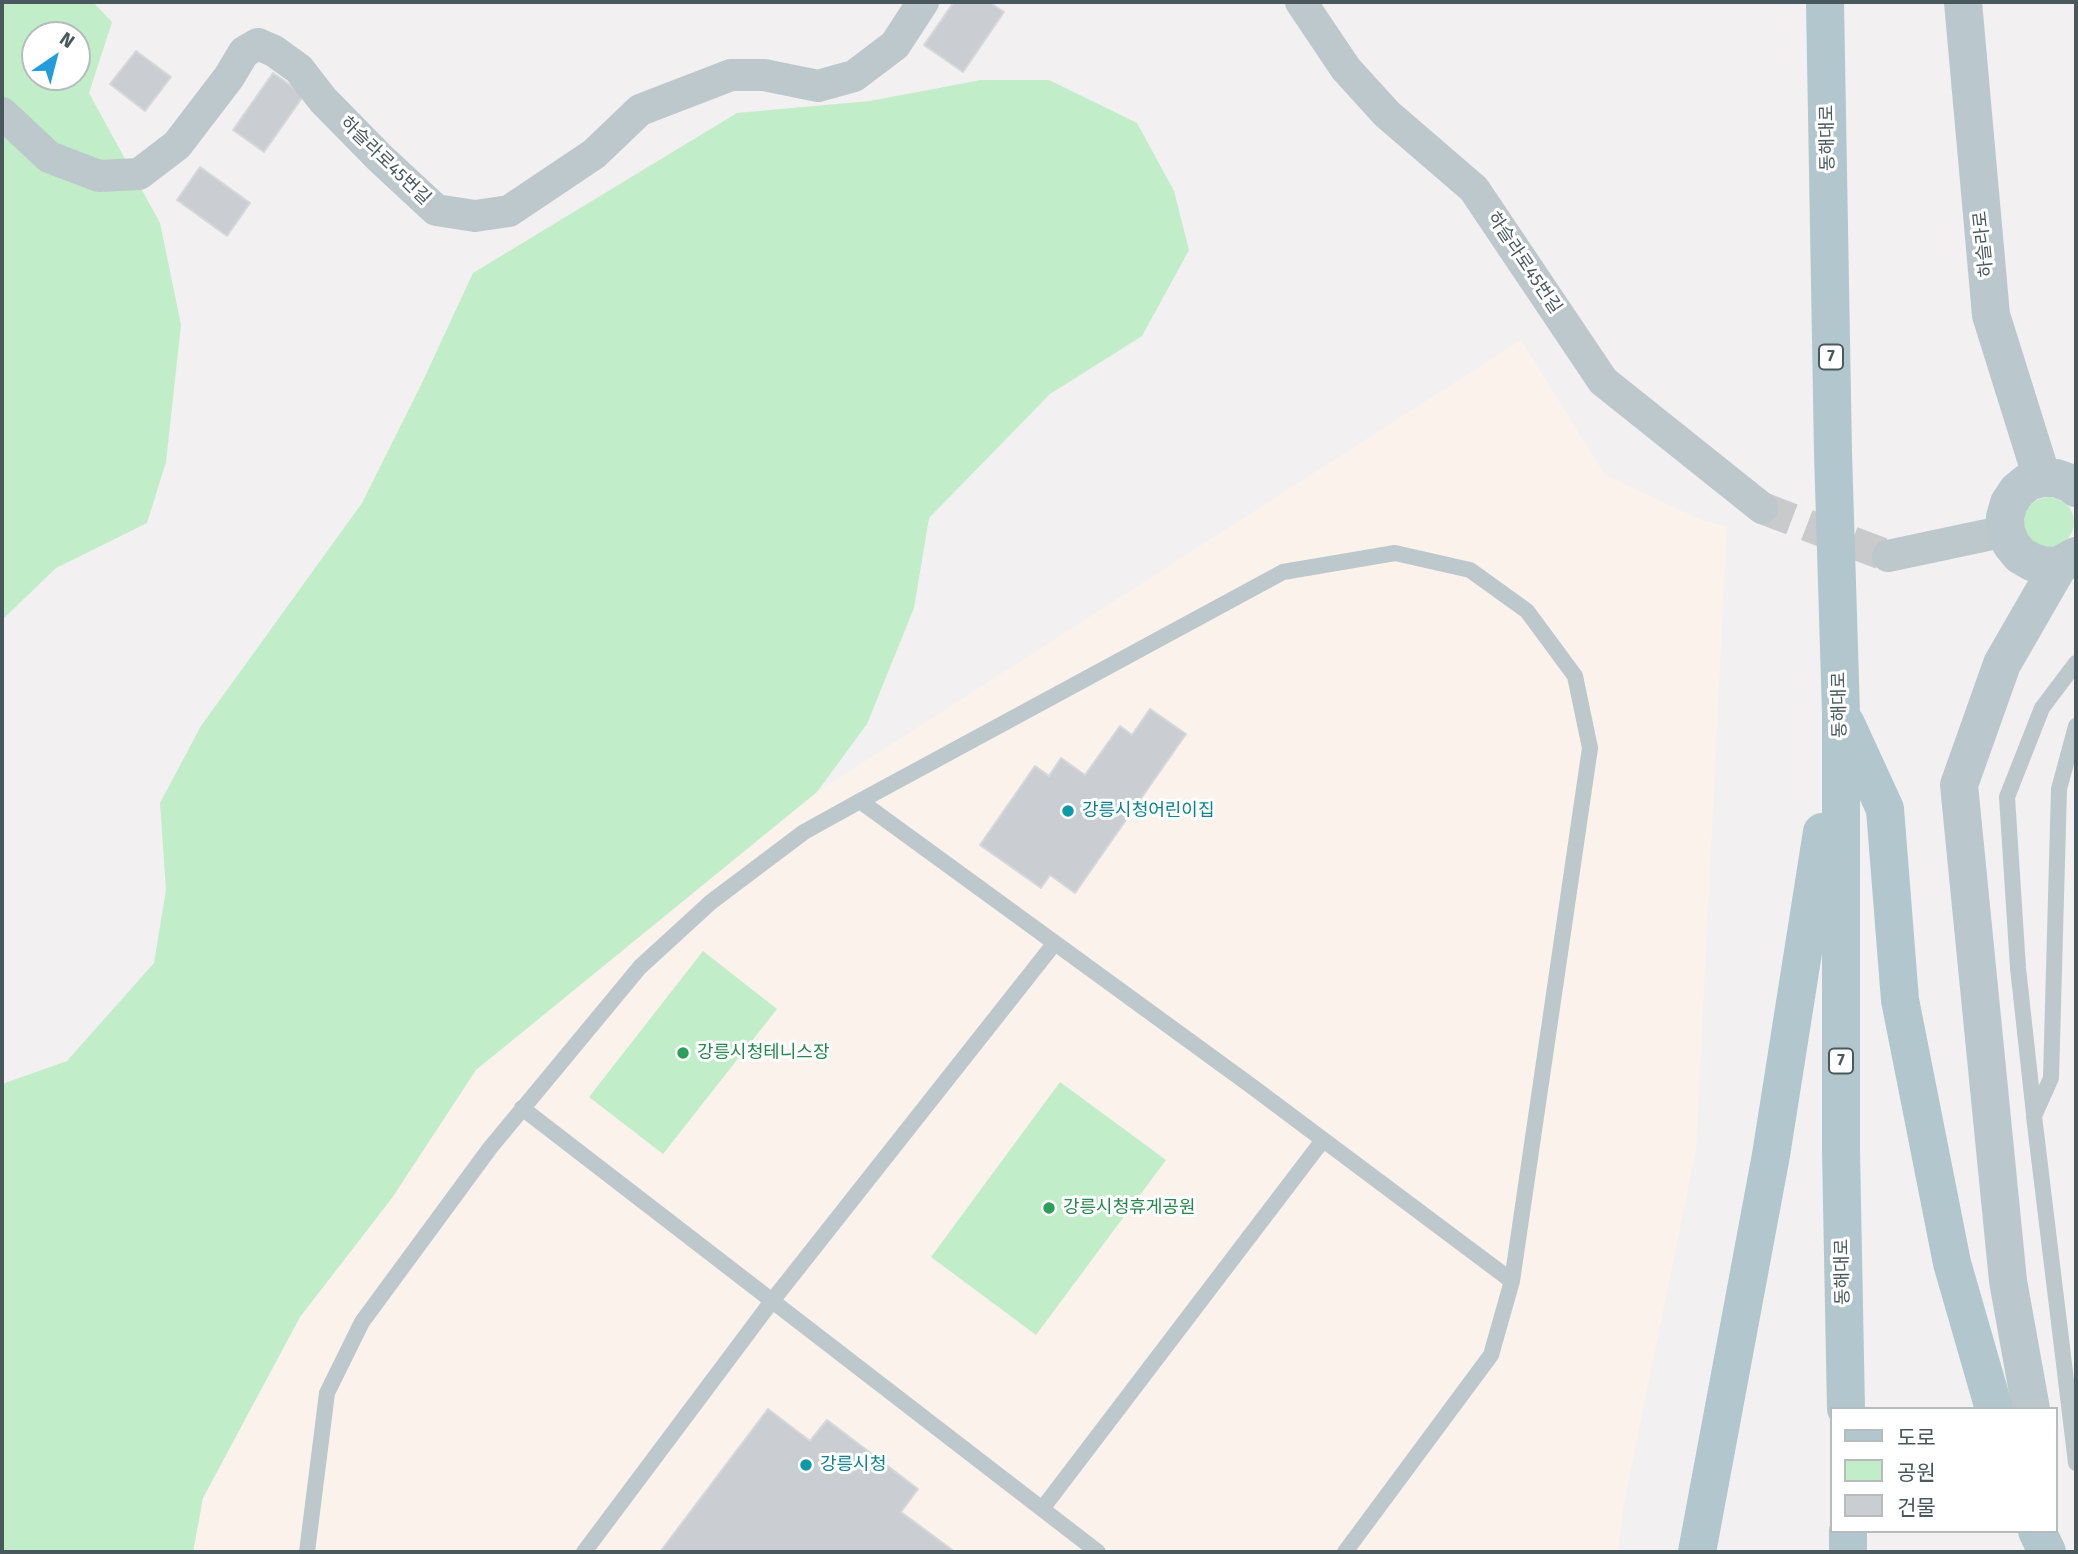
<!DOCTYPE html>
<html>
<head>
<meta charset="utf-8">
<style>
  body { margin:0 }
  #map { position:relative; width:2078px; height:1554px; overflow:hidden; background:#f2f0f1; font-family:"Fira Sans","Noto Sans KR",sans-serif }
  canvas { display:block }
  .frame { position:absolute; inset:0; border:4px solid #49585d; pointer-events:none }
  .legend { position:absolute; left:1830px; top:1407px; width:228px; height:126px; box-sizing:border-box; background:#fff; border:2px solid #b6bcbe; margin:0; padding:9px 12px; list-style:none; font-size:21px; color:#49585d }
  .legend li { display:flex; align-items:center; gap:14px; height:35px }
  .legend b { width:35px; border:2px solid #b6bcbe }
  .north { position:absolute; left:21px; top:21px; width:70px; height:70px; box-sizing:border-box; background:#fff; border:2px solid #b6bcbe; border-radius:50%; rotate:35deg; font-size:19px; font-weight:700; line-height:28px; text-align:center; color:#49585d }
  .north::after { content:''; display:block; margin:auto; width:24px; height:32px; background:#239dd9; clip-path:polygon(50% 0,100% 100%,50% 72%,0 100%) }
</style>
</head>
<body>
<div id="map">
<canvas width="2078" height="1554"></canvas>
<div class="frame"></div>
<ul class="legend">
<li><b style="height:9px;background:#b1c6cd"></b>도로</li>
<li><b style="height:19px;background:#c1edc8"></b>공원</li>
<li><b style="height:19px;background:#caced2"></b>건물</li>
</ul>
<div class="north">N</div>
</div>
<script>
const c = document.querySelector('canvas').getContext('2d');
c.lineJoin = 'round';
function fillPath(path, color) { c.fillStyle = color; c.fill(path, 'evenodd'); }
const poly = rows => new Path2D(rows.map(r => 'M' + r).join(''));
function strokePath(path, color, width, dash) { c.strokeStyle = color; c.lineWidth = width; c.lineCap = dash ? 'butt' : 'round'; c.setLineDash(dash || []); c.stroke(path); }
function drawText(font, color, halo, rows, align = 'center') {
  c.font = font + ' "Fira Sans","Noto Sans KR",sans-serif'; c.lineWidth = 6; c.setLineDash([]); c.textBaseline = 'middle'; c.strokeStyle = halo; c.fillStyle = color; for (const [text, x, y, turn = 0] of rows) {
    c.save(); c.translate(x, y); c.rotate((+turn || 0) * Math.PI / 180); c.textAlign = isNaN(turn) ? turn : align; if (halo) c.strokeText(text, 0, 0); c.fillText(text, 0, 0); c.restore();
  }
}
fillPath(poly([
  [1521,340,1605,475,1703,521,1727,526,1696,1149,1624,1503,1618,1552,193,1552,203,1498,300,1317,476,1070,817,792]
]), '#fbf3eb');
fillPath(poly([
  [2,2,93,2,112,22,89,93,160,223,181,325,166,462,147,523,56,568,2,620],
  [35,35,77,35,77,77,35,77],
  [981,80,1049,80,1137,123,1174,191,1189,250,1142,336,1050,394,929,518,914,608,867,724,817,792,476,1070,392,1198,300,1317,203,1498,193,1552,2,1552,2,1084,67,1061,154,963,166,890,160,803,201,726,362,503,421,385,473,273,737,113,870,101],
  '2024 522a25 25 0 1 1 50 0a25 25 0 1 1-50 0Z',
  [703,951,777,1009,663,1154,589,1097],
  [1060,1082,1166,1160,1036,1335,931,1257]
]), '#c1edc8');
const building = poly([
  [954,2,989,2,1004,12,963,72,924,45,954,2],
  [136,51,171,77,145,111,110,84,136,51],
  [273,73,304,95,264,152,233,130,273,73],
  [200,167,250,203,227,236,177,200,200,167],
  [1150,709,1186,734,1075,893,1050,875,1041,888,980,845,1035,766,1049,776,1061,758,1085,775,1120,726,1132,735,1150,709],
  [768,1409,810,1441,827,1420,918,1489,901,1512,955,1552,660,1552,768,1409]
]);
fillPath(building, '#caced2');
strokePath(building, '#d4d8db', 2);
strokePath(poly([
  [1762,508,1888,556]
]), '#c8cacc', 32, [32, 16]);
strokePath(poly([
  [2076,726,2059,789,2051,1078,2034,1116,2076,1463],
  [860,801,1250,1085,1512,1281],
  [522,1108,1098,1552],
  [2034,1114,2018,968,2007,797,2042,708,2076,663],
  [1042,1509,1323,1140],
  [307,1552,327,1393,362,1322,490,1148,640,967,711,902,804,832,860,801,1283,572,1395,553,1470,570,1527,611,1575,676,1590,748,1512,1281,1491,1355,1345,1552],
  [584,1552,772,1301,1054,944]
]), '#bcc8cc', 16);
strokePath(poly([
  [1301,2,1346,69,1387,114,1474,189,1603,381,1762,508],
  [2,113,49,157,99,176,139,174,177,145,229,77,244,52,258,44,274,51,299,69,323,100,380,158,436,210,475,216,509,211,594,154,640,110,731,75,764,75,818,86,854,76,895,45,923,2],
  [1888,556,2006,531]
]), '#bcc8cc', 32);
strokePath(poly([
  [1963,2,1991,315,2042,478],
  [2076,488,2070,483,2056,478,2042,478,2028,482,2017,491,2009,503,2005,517,2006,531,2011,544,2020,555,2032,562,2045,566,2059,565,2076,556],
  [2031,1409,2008,1281,1959,785,2002,664,2059,565]
]), '#bac8ce', 38);
strokePath(poly([
  [1825,2,1833,453,1841,713,1841,1152,1846,1409],
  [1846,724,1885,809,1900,1000,1952,1263,1994,1409],
  [1848,1531,1848,1552],
  [2037,1531,2047,1552],
  [1697,1552,1771,1155,1822,832]
]), '#b1c6cd', 38);
for (const [x, y, r, color] of [
  [1068,811,7,"#0f9aa8"],
  [683,1053,7,"#2e9e5b"],
  [1049,1208,7,"#2e9e5b"],
  [806,1465,7,"#0f9aa8"]
]) { const dot = new Path2D(); dot.arc(x, y, r, 0, 2 * Math.PI); c.fillStyle = color; c.fill(dot); strokePath(dot, '#fff', 2.5); }
for (const [x, y, w] of [
  [1831,357,24],
  [1841,1061,24]
]) { const box = new Path2D(); box.roundRect(x - w / 2, y - 12.5, w, 25, 5); c.fillStyle = '#fff'; c.fill(box); strokePath(box, '#49585d', 2); }
drawText('bold 16px', '#49585d', null, [
  ["7",1831,357],
  ["7",1841,1061]
]);
drawText('18px', '#49585d', '#fff', [
  ["동해대로",1828,138,-91],
  ["하슬라로45번길",385,161,44],
  ["하슬라로",1984,244,-96],
  ["하슬라로45번길",1524,263,56],
  ["동해대로",1840,705,-91],
  ["동해대로",1843,1272,-91]
]);
drawText('18px', '#0d838f', '#fff', [
  ["강릉시청어린이집",1082,811],
  ["강릉시청",820,1465]
], 'left');
drawText('18px', '#27864d', '#fff', [
  ["강릉시청테니스장",697,1053],
  ["강릉시청휴게공원",1063,1208]
], 'left');
</script>
</body>
</html>
